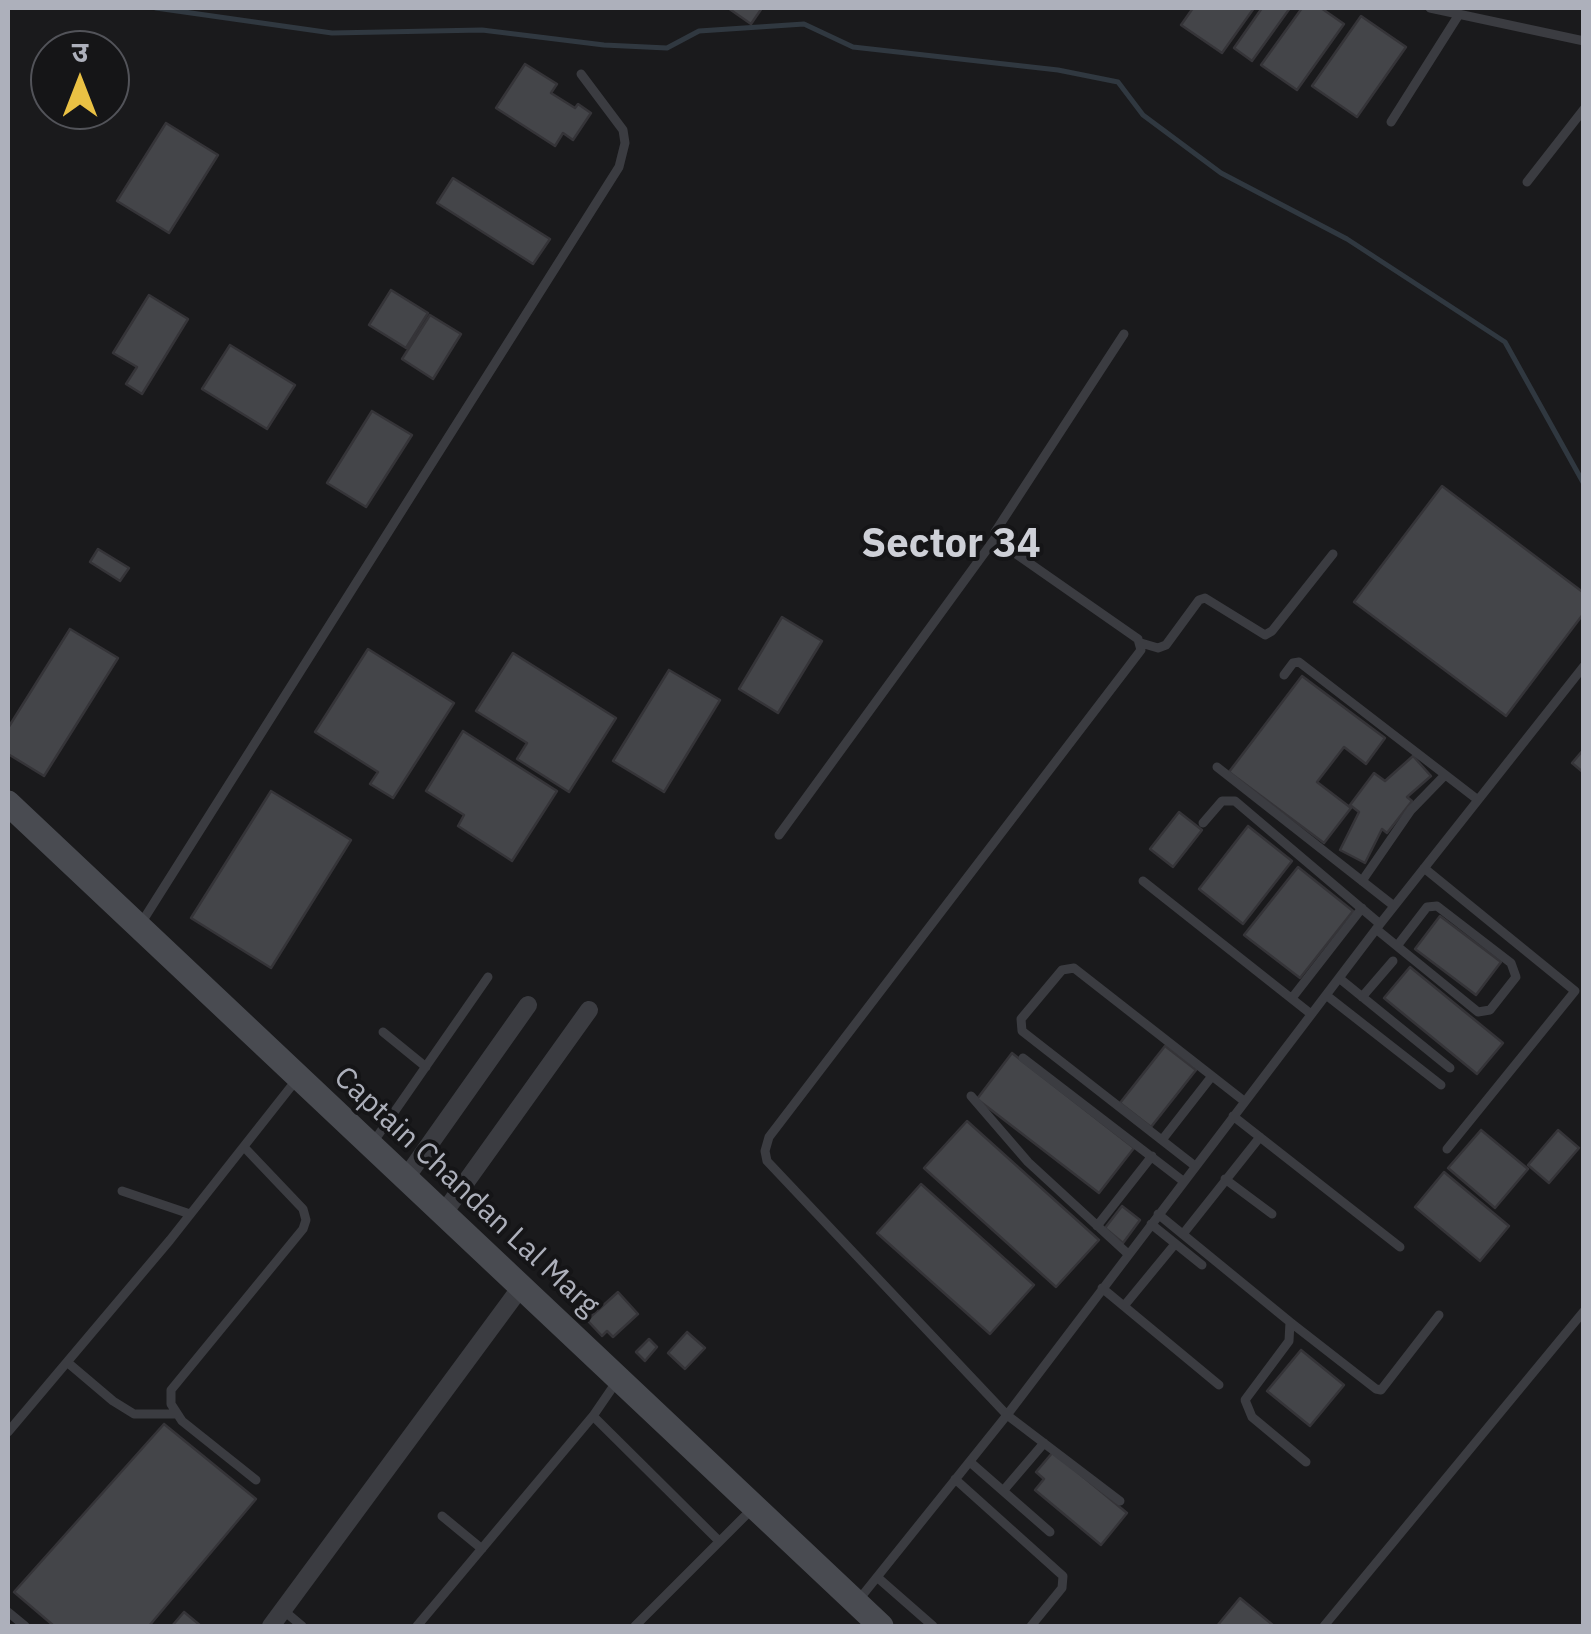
<!DOCTYPE html>
<html>
<head>
<meta charset="utf-8">
<style>
  body { margin:0 }
  #map { position:relative; width:1591px; height:1634px; overflow:hidden; background:#1a1a1c; font-family:"IBM Plex Sans","Noto Sans Devanagari",sans-serif }
  canvas { display:block }
  .frame { position:absolute; inset:0; border:10px solid #adb0bb; pointer-events:none }
  .north { position:absolute; left:30px; top:30px; width:100px; height:100px; box-sizing:border-box; background:#151517; border:2px solid #525359; border-radius:50%; rotate:0deg; font-size:28px; font-weight:700; line-height:40px; text-align:center; color:#adb0bb }
  .north::after { content:''; display:block; margin:auto; width:35px; height:45px; background:#eac144; clip-path:polygon(50% 0,100% 100%,50% 72%,0 100%) }
</style>
</head>
<body>
<div id="map">
<canvas width="1591" height="1634"></canvas>
<div class="frame"></div>
<div class="north">उ</div>
</div>
<script>
const c = document.querySelector('canvas').getContext('2d');
c.lineJoin = 'round';
const poly = rows => new Path2D(rows.map(r => 'M' + r).join(''));
function strokePath(path, color, width, dash) { c.strokeStyle = color; c.lineWidth = width; c.lineCap = dash ? 'butt' : 'round'; c.setLineDash(dash || []); c.stroke(path); }
function fillPath(path, color) { c.fillStyle = color; c.fill(path, 'evenodd'); }
function drawText(font, color, halo, rows, align = 'center') {
  c.font = font + ' "IBM Plex Sans",sans-serif'; c.lineWidth = 8; c.setLineDash([]); c.textBaseline = 'middle'; c.strokeStyle = halo; c.fillStyle = color; for (const [text, x, y, turn = 0] of rows) {
    c.save(); c.translate(x, y); c.rotate((+turn || 0) * Math.PI / 180); c.textAlign = isNaN(turn) ? turn : align; if (halo) c.strokeText(text, 0, 0); c.fillText(text, 0, 0); c.restore();
  }
}
strokePath(poly([
  [156,8,332,33,482,30,604,45,667,48,699,31,804,24,853,47,1058,70,1118,82,1143,115,1221,173,1347,239,1505,342,1584,484]
]), '#303840', 5);
const building = poly([
  [728,8,762,8,751,24,728,8],
  [1193,8,1254,8,1222,53,1181,25,1193,8],
  [1262,8,1290,8,1252,61,1234,48,1262,8],
  [1302,8,1321,8,1344,24,1297,90,1261,65,1302,8],
  [1361,16,1406,47,1357,117,1312,86,1361,16],
  [525,64,557,84,551,93,575,108,578,104,591,113,573,140,563,133,555,146,496,108,525,64],
  [166,123,218,155,169,233,117,201,166,123],
  [453,178,550,239,533,264,437,203,453,178],
  [391,290,428,313,406,348,369,325,391,290],
  [149,295,188,319,142,394,126,384,137,367,113,353,149,295],
  [430,315,461,334,433,379,402,359,430,315],
  [230,345,295,385,267,429,202,389,230,345],
  [372,411,412,435,366,507,327,483,372,411],
  [1442,486,1584,593,1584,613,1506,716,1354,602,1442,486],
  [98,549,129,568,120,581,90,562,98,549],
  [782,617,822,641,778,713,739,689,782,617],
  [70,629,118,658,44,776,8,754,8,728,70,629],
  [368,649,454,703,393,798,370,784,378,772,315,732,368,649],
  [513,653,616,718,569,792,517,759,527,743,476,711,513,653],
  [669,670,720,700,664,792,613,761,669,670],
  [1302,676,1385,738,1366,764,1344,747,1317,782,1351,808,1324,843,1229,772,1302,676],
  [463,731,557,791,512,861,458,826,464,815,426,791,463,731],
  [1584,749,1584,773,1572,763,1584,749],
  [1413,756,1431,776,1407,797,1412,801,1387,833,1382,829,1365,863,1340,850,1359,812,1350,805,1374,773,1385,781,1413,756],
  [271,791,351,840,271,968,191,918,271,791],
  [1179,812,1202,830,1173,867,1150,849,1179,812],
  [1248,826,1292,861,1243,924,1199,889,1248,826],
  [1298,867,1353,911,1300,978,1244,935,1298,867],
  [1440,916,1501,962,1476,995,1415,949,1440,916],
  [1410,967,1503,1043,1477,1074,1384,998,1410,967],
  [1165,1046,1196,1070,1151,1127,1120,1103,1165,1046],
  [1012,1053,1134,1148,1099,1193,977,1099,1012,1053],
  [967,1121,1099,1240,1056,1287,924,1168,967,1121],
  [1481,1130,1528,1169,1495,1208,1448,1168,1481,1130],
  [1558,1130,1579,1148,1549,1183,1528,1165,1558,1130],
  [1444,1172,1509,1226,1480,1261,1415,1207,1444,1172],
  [921,1184,1034,1285,990,1334,877,1233,921,1184],
  [1122,1206,1140,1220,1123,1243,1105,1228,1122,1206],
  [618,1292,638,1314,613,1337,607,1331,602,1336,587,1320,618,1292],
  [687,1332,705,1348,685,1369,668,1353,687,1332],
  [649,1339,657,1347,645,1361,636,1352,649,1339],
  [1301,1350,1344,1385,1310,1426,1267,1391,1301,1350],
  [164,1424,256,1499,149,1626,54,1626,14,1592,164,1424],
  [1053,1452,1127,1513,1101,1545,1035,1490,1044,1479,1036,1472,1053,1452],
  [1240,1598,1274,1626,1217,1626,1240,1598],
  [184,1612,201,1626,172,1626,184,1612]
]);
fillPath(building, '#444549');
strokePath(building, '#353438', 2.5);
strokePath(poly([
  [1430,8,1584,41],
  [1391,122,1458,16],
  [1527,182,1584,109],
  [1141,643,1158,648,1166,645,1199,600,1205,598,1265,635,1272,631,1333,554],
  [1284,675,1293,663,1299,662,1478,800],
  [1217,767,1394,906],
  [1203,823,1222,801,1235,801,1380,924],
  [779,835,996,537],
  [1424,868,1575,991,1447,1149],
  [1143,881,1311,1014],
  [1362,881,1411,810,1445,775],
  [140,925,619,167,625,143,623,130,581,74],
  [1376,929,1478,1012,1490,1010,1516,977,1511,963,1437,906,1427,907,1397,946],
  [1339,978,1450,1068],
  [1326,995,1441,1085],
  [1362,997,1393,961],
  [1292,998,1362,908],
  [383,1032,426,1067],
  [1023,1058,1183,1181],
  [971,1096,1028,1162,1128,1254],
  [1233,1116,1400,1247],
  [1162,1140,1212,1076],
  [372,1144,488,977],
  [244,1147,303,1209,306,1220,303,1229,171,1390,171,1404,182,1421,256,1480],
  [1195,1166,1022,1031,1021,1019,1062,970,1074,968,1244,1101],
  [1225,1179,1272,1214],
  [122,1191,190,1214],
  [1158,1214,1290,1322,1289,1341,1245,1400,1252,1417,1306,1462],
  [1151,1224,1202,1265],
  [1097,1226,1152,1156],
  [1183,1234,1260,1137],
  [1102,1288,1219,1385],
  [1124,1306,1175,1244],
  [1290,1322,1376,1389,1381,1390,1439,1315],
  [67,1362,113,1401,134,1414,174,1414],
  [593,1416,718,1540],
  [8,1432,170,1240,297,1079],
  [970,1462,1050,1532],
  [955,1479,1063,1576,1062,1588,1031,1626],
  [1003,1491,1044,1443],
  [1120,1501,1007,1415,767,1161,765,1151,769,1137,1141,650,1138,639,999,542,995,532,1124,334],
  [442,1516,482,1549],
  [877,1577,933,1626],
  [857,1602,1007,1415,1380,924,1584,666],
  [283,1610,302,1626],
  [8,1612,25,1626],
  [417,1626,593,1416,617,1381],
  [635,1626,753,1508],
  [1324,1626,1584,1311]
]), '#3b3c41', 9);
strokePath(poly([
  [405,1179,528,1005],
  [443,1214,589,1010],
  [271,1626,521,1287]
]), '#3b3c41', 18);
strokePath(poly([
  [8,803,881,1626]
]), '#494b51', 25);
drawText('30px', '#adb0bb', '#151517', [
  ["Captain Chandan Lal Marg",466,1192,43]
]);
drawText('bold 40px', '#ced0d7', '#151517', [
  ["Sector 34",951,545]
]);
</script>
</body>
</html>
